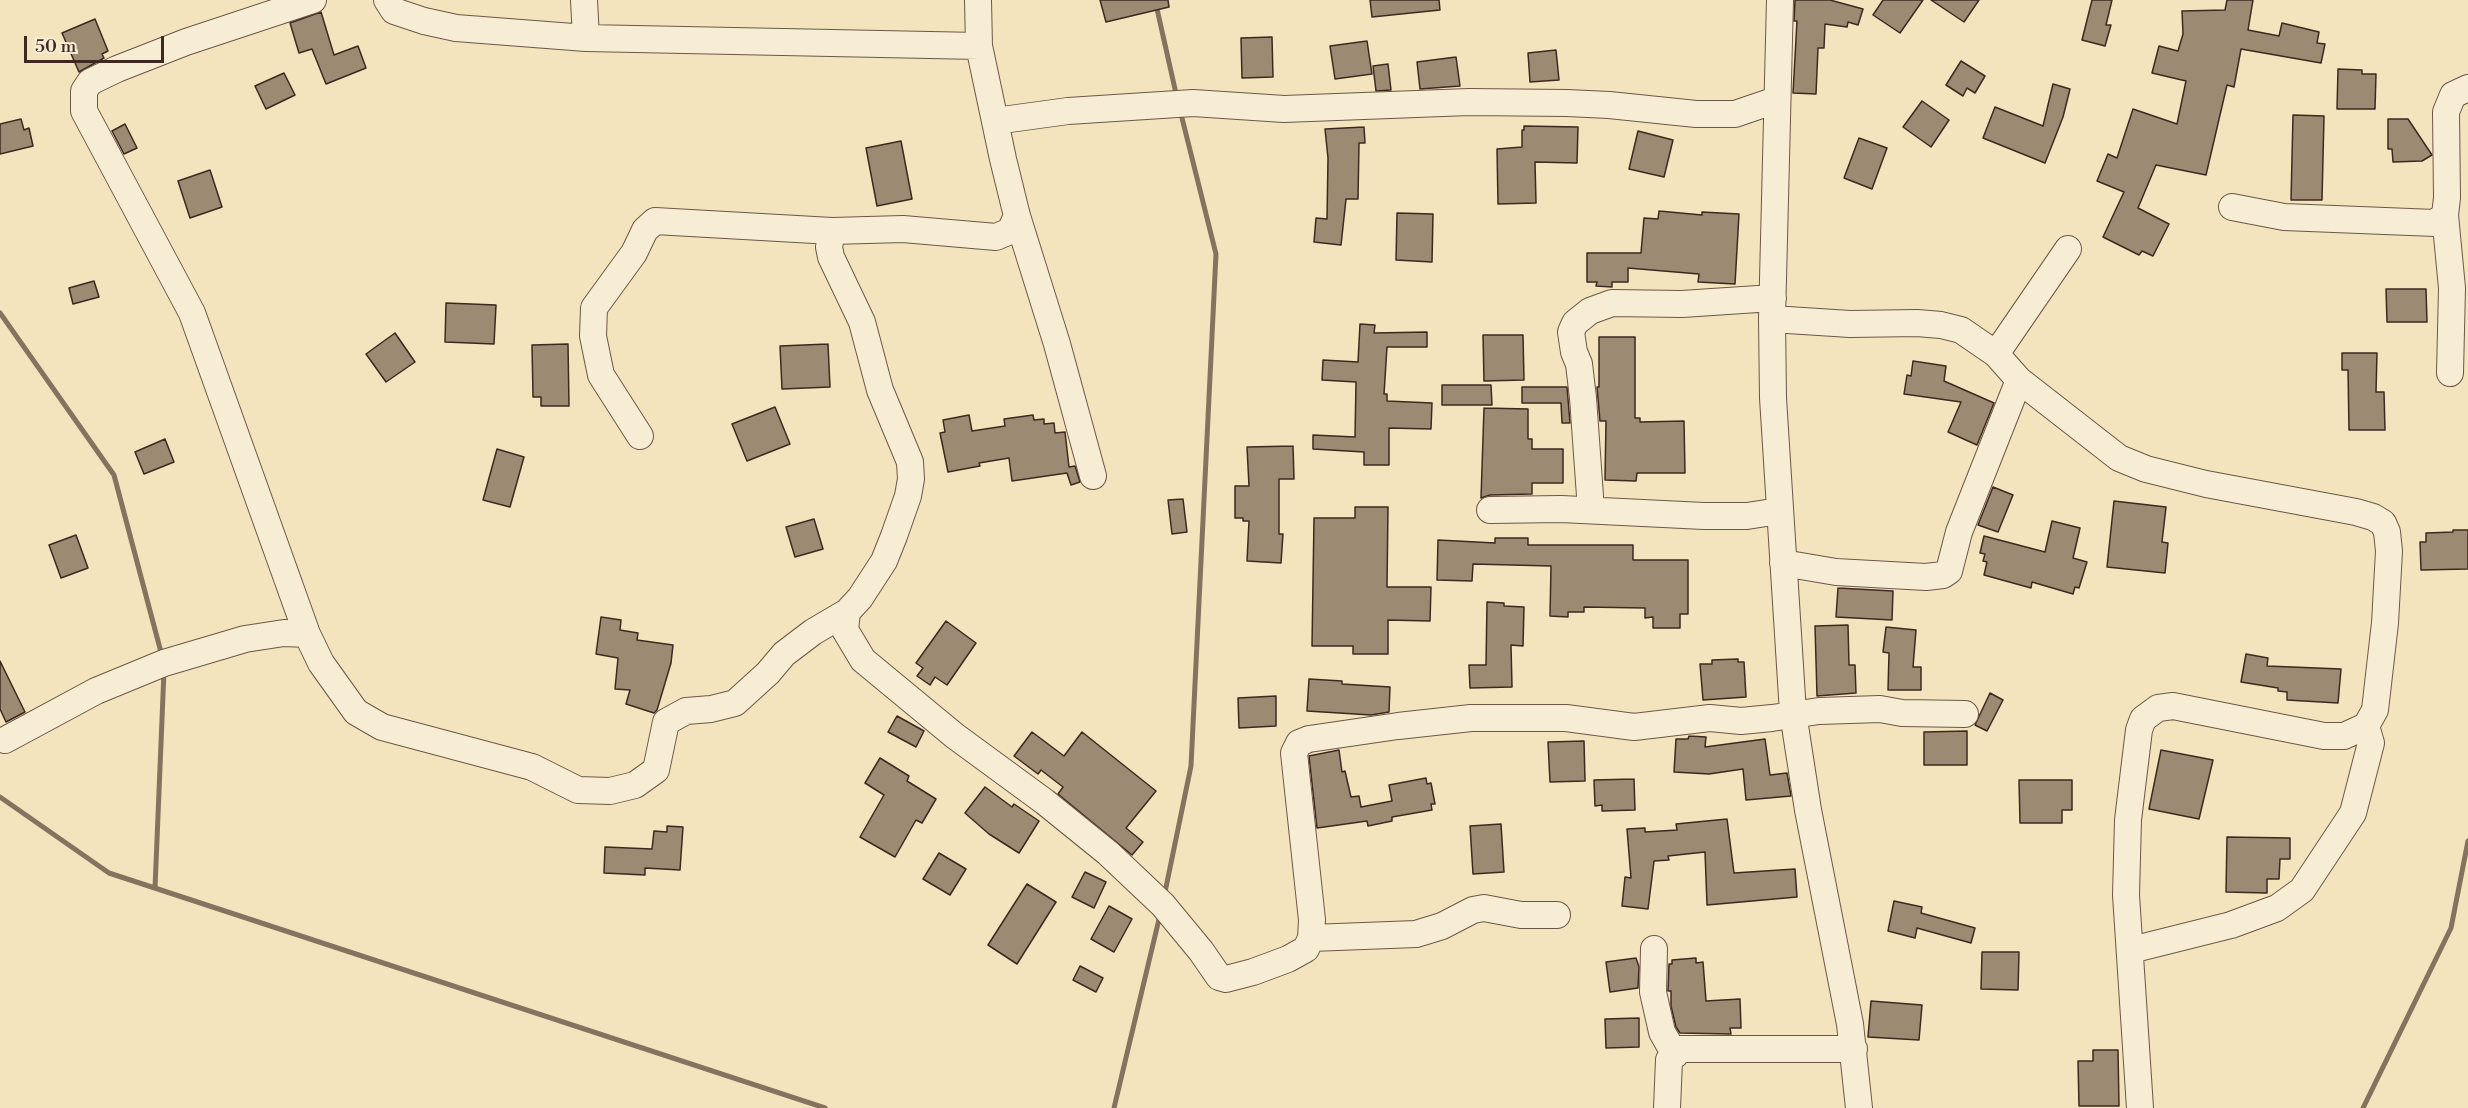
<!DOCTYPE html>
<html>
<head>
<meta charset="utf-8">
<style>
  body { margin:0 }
  #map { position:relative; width:2468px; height:1108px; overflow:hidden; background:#f3e4bd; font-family:"Libre Bodoni",serif }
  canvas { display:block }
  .scale { position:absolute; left:24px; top:36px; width:140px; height:27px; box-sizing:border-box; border:3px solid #3f2820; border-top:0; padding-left:8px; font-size:18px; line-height:21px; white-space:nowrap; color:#3f2820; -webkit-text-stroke:4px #f7edd4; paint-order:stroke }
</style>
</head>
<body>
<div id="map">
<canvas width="2468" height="1108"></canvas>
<div class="scale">50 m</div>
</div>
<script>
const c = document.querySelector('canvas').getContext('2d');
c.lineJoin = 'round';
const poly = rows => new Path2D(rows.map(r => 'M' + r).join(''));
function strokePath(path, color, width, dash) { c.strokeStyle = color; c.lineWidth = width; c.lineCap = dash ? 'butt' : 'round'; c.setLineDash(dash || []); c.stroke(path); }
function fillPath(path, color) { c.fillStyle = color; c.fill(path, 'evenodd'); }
strokePath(poly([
  [1155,0,1177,98],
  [0,313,114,475,162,656],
  [0,797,109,873,825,1108],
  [155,888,164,671],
  [1164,897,1191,766,1216,254,1180,110],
  [1114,1108,1160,915],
  [2363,1108,2451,928,2468,841]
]), '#86725e', 5);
const building = poly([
  [1100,0,1168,0,1169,7,1106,22,1100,0],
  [1370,0,1439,0,1440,10,1372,17,1370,0],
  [1795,0,1830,0,1863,9,1858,25,1848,22,1847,27,1825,24,1824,48,1818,48,1816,94,1793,93,1797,21,1794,21,1795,0],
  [1883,0,1923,0,1900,33,1873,15,1883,0],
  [1931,0,1979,0,1964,22,1931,0],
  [2092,0,2112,0,2106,25,2111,25,2105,46,2082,40,2092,0],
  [2227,0,2253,0,2248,30,2279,36,2282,23,2319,32,2317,43,2325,44,2321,63,2241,49,2234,87,2227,85,2206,175,2156,165,2138,208,2169,224,2153,256,2142,251,2139,255,2103,237,2124,192,2097,181,2108,154,2117,158,2133,109,2177,124,2186,81,2152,73,2159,46,2178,51,2183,34,2182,11,2225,10,2227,0],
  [321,12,334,55,358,46,366,68,326,84,312,49,299,53,290,23,321,12],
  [95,19,108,51,102,54,104,58,79,72,62,33,95,19],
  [1272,37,1273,77,1242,78,1241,38,1272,37],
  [1367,41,1372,74,1335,79,1330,46,1367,41],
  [1556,50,1559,80,1530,82,1528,53,1556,50],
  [1456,57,1460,86,1420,89,1417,62,1456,57],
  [1961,61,1985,76,1975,93,1967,88,1963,96,1946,85,1961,61],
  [1388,64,1391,90,1376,91,1373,66,1388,64],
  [2338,69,2362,70,2362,74,2376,74,2375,109,2337,109,2338,69],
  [284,73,295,95,266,109,255,86,284,73],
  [2053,84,2070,89,2063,117,2045,163,1983,138,1995,107,2043,126,2053,84],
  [1922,101,1949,120,1931,147,1903,127,1922,101],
  [2293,115,2324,116,2322,200,2291,200,2293,115],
  [21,119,24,130,29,128,33,146,0,154,0,124,21,119],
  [2388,119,2408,119,2432,155,2422,161,2393,162,2392,149,2388,149,2388,119],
  [125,124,137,148,124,154,112,131,125,124],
  [1524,126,1578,127,1577,163,1535,162,1536,203,1498,204,1497,149,1522,147,1522,130,1524,130,1524,126],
  [1364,127,1365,143,1359,143,1358,199,1346,199,1341,245,1314,242,1316,218,1327,219,1328,158,1325,129,1364,127],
  [1638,131,1673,140,1664,177,1629,169,1638,131],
  [1859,138,1887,148,1872,189,1844,178,1859,138],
  [901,141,912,199,877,206,866,148,901,141],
  [210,170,222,207,190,218,178,181,210,170],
  [1659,211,1702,215,1702,212,1739,214,1735,284,1698,282,1699,274,1628,268,1628,282,1612,282,1612,287,1596,286,1597,282,1587,282,1587,253,1641,253,1644,218,1658,219,1659,211],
  [1397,213,1433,214,1432,262,1396,260,1397,213],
  [94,281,99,297,73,304,69,288,94,281],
  [2386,289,2426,289,2427,322,2387,322,2386,289],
  [446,303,496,305,494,344,445,342,446,303],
  [1360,324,1375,325,1374,333,1427,332,1427,347,1387,347,1384,394,1387,394,1387,401,1432,403,1431,429,1389,428,1389,465,1364,465,1364,452,1313,449,1313,435,1355,437,1356,382,1322,380,1323,360,1358,362,1360,324],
  [395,333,415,362,386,382,366,354,395,333],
  [1483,335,1523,335,1524,380,1484,381,1483,335],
  [1599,337,1635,337,1635,418,1640,418,1640,422,1684,421,1685,473,1637,473,1636,481,1605,480,1606,421,1600,421,1597,387,1599,387,1599,337],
  [568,344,569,406,541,406,541,397,533,397,532,345,568,344],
  [828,344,830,387,782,389,780,346,828,344],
  [2342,353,2377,353,2376,392,2384,392,2385,430,2349,430,2348,370,2342,370,2342,353],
  [1913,361,1946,366,1944,381,1994,403,1977,445,1948,432,1961,402,1904,394,1907,375,1911,376,1913,361],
  [1442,385,1491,385,1492,405,1442,405,1442,385],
  [1522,387,1567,387,1570,423,1562,423,1561,403,1522,403,1522,387],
  [775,407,790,444,747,461,732,424,775,407],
  [1484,408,1528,409,1528,439,1532,439,1532,449,1563,449,1563,483,1532,483,1532,494,1490,495,1481,498,1484,408],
  [969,415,972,431,1005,426,1004,419,1033,415,1034,420,1044,419,1044,424,1054,423,1055,433,1065,432,1069,467,1075,466,1080,482,1071,485,1067,473,1012,481,1009,458,979,463,980,466,948,472,940,433,945,432,943,420,969,415],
  [165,439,174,462,144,474,135,452,165,439],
  [1293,446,1294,479,1279,479,1279,534,1283,534,1281,563,1247,561,1249,521,1243,521,1243,518,1235,518,1235,486,1249,486,1247,447,1293,446],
  [497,449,524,457,510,507,483,500,497,449],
  [1993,487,2013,495,1998,532,1978,525,1993,487],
  [1183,499,1187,532,1172,534,1168,500,1183,499],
  [2114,501,2166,507,2162,542,2168,543,2165,573,2107,567,2114,501],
  [1355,507,1388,507,1387,587,1431,587,1430,621,1388,620,1388,654,1353,654,1353,646,1312,646,1314,518,1355,518,1355,507],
  [814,519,823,549,795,557,786,527,814,519],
  [2052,521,2080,528,2073,558,2087,562,2079,588,2075,587,2073,594,2032,582,2031,588,1984,575,1987,562,1983,561,1985,554,1980,553,1984,536,2045,552,2052,521],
  [2453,530,2468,530,2468,569,2421,570,2420,542,2426,542,2426,533,2453,532,2453,530],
  [76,535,88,568,61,578,49,545,76,535],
  [1495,538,1528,538,1528,545,1633,545,1633,560,1688,560,1688,614,1680,614,1680,628,1653,628,1653,617,1645,618,1645,608,1584,607,1584,612,1568,612,1568,617,1550,616,1551,566,1473,564,1472,581,1437,580,1438,540,1495,543,1495,538],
  [1838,588,1893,591,1892,620,1836,617,1838,588],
  [1487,602,1504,603,1504,606,1524,607,1523,646,1511,645,1512,687,1470,688,1469,665,1486,665,1487,602],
  [601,617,621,620,620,630,638,633,637,640,673,645,671,663,657,710,654,713,626,704,630,690,615,689,618,658,596,654,601,617],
  [946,621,976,643,947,685,935,677,930,685,917,676,923,668,916,663,946,621],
  [1848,625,1849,665,1855,665,1856,693,1817,696,1815,626,1848,625],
  [1886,627,1916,630,1913,667,1921,667,1921,690,1888,690,1889,653,1883,652,1886,627],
  [2246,654,2268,658,2267,666,2341,669,2338,703,2287,700,2287,692,2278,691,2278,688,2241,682,2246,654],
  [1738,659,1738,662,1744,662,1746,697,1703,700,1700,664,1712,664,1712,660,1738,659],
  [0,661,25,712,6,722,0,709,0,661],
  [1309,679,1342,681,1342,684,1390,687,1389,712,1371,715,1307,711,1309,679],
  [1990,693,2003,700,1987,731,1975,725,1990,693],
  [1276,696,1276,726,1239,728,1238,698,1276,696],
  [897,716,924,731,916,747,888,732,897,716],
  [1967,731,1967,765,1924,765,1924,732,1967,731],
  [1032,732,1064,756,1082,732,1156,791,1126,828,1143,842,1132,855,1058,794,1063,787,1041,770,1038,774,1014,756,1032,732],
  [1689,736,1706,737,1705,747,1765,739,1770,775,1787,773,1791,796,1746,800,1743,769,1709,774,1674,772,1676,739,1688,739,1689,736],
  [1584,741,1585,781,1550,782,1548,742,1584,741],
  [1339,750,1342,772,1345,771,1351,797,1359,796,1361,807,1392,801,1389,785,1426,778,1427,784,1431,783,1435,804,1431,804,1432,810,1392,817,1392,821,1368,826,1367,821,1317,828,1309,756,1339,750],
  [2161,750,2213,760,2199,819,2149,809,2161,750],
  [880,758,909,776,907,781,936,799,922,823,916,820,895,857,860,837,884,795,865,783,880,758],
  [1634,779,1635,810,1602,811,1602,805,1595,806,1594,780,1634,779],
  [2019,780,2072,780,2072,810,2062,810,2062,823,2020,823,2019,780],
  [985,787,1012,807,1014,804,1039,821,1019,853,989,834,965,813,985,787],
  [1727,819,1734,873,1795,869,1797,897,1707,905,1705,852,1668,856,1669,860,1654,861,1648,909,1622,906,1625,877,1631,878,1627,829,1645,828,1645,832,1677,830,1676,824,1727,819],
  [1501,824,1504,872,1473,874,1470,826,1501,824],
  [667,826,683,827,680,870,645,868,645,875,604,873,605,847,652,849,654,831,667,832,667,826],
  [2227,837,2290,838,2290,859,2280,859,2279,879,2267,879,2267,893,2226,892,2227,837],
  [939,853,966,869,950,895,923,879,939,853],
  [1085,872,1106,882,1094,908,1072,897,1085,872],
  [1027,884,1056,902,1017,964,988,945,1027,884],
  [1894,901,1922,907,1921,913,1975,928,1971,943,1917,928,1915,938,1888,931,1894,901],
  [1109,906,1132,919,1114,952,1091,939,1109,906],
  [1982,952,2019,952,2018,990,1981,989,1982,952],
  [1636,958,1639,967,1638,988,1610,992,1606,962,1636,958],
  [1696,958,1696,963,1703,962,1706,1001,1740,999,1741,1028,1730,1028,1731,1034,1680,1033,1676,1027,1671,1006,1671,991,1668,991,1669,964,1672,964,1672,960,1696,958],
  [1080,966,1103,978,1096,992,1073,980,1080,966],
  [1871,1001,1922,1005,1919,1040,1868,1037,1871,1001],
  [1639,1018,1639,1047,1606,1048,1605,1019,1639,1018],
  [2093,1050,2118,1050,2119,1106,2079,1106,2078,1061,2093,1061,2093,1050]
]);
fillPath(building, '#9d8a72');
strokePath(building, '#3f2820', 1.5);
const minor = poly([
  [387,0,394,11,424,21,456,28,586,38,979,46],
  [584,0,586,38],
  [978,0,979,46,1003,159,1017,216,1057,344,1093,476],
  [1780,0,1772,319,1773,398,1793,713,1808,810,1850,1024,1859,1108],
  [995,121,1068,111,1193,103,1284,109,1469,102,1567,103,1609,105,1696,114,1735,114,1776,100],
  [2232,207,2284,217,2435,223,2445,215,2447,198,2446,112,2453,95,2468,88],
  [2445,215,2452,288,2450,373],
  [1772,319,1850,324,1917,323,1941,325,1961,330,1996,354,2019,380,2119,458,2146,469,2206,484,2356,512,2373,517,2383,523,2387,532,2389,551,2385,623,2375,710,2366,726,2344,736,2324,736,2173,706,2158,708,2143,719,2139,730,2128,820,2126,895,2140,1108],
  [1996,354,2068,249],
  [640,436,601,375,593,336,594,308,634,253,645,230,655,221,832,231,903,229,996,237,1010,231,1017,216],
  [1490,510,1561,509,1704,516,1747,516,1779,511],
  [1591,510,1583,398,1579,364,1574,352,1571,332,1575,323,1590,311,1612,303,1682,304,1773,298],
  [1783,563,1836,572,1926,577,1943,575,1949,571,1959,532,2019,380],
  [847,612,845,630,863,660,955,736,1045,802,1108,853,1163,905,1201,951,1219,977,1226,979,1253,972,1288,959,1306,949,1311,938,1312,920,1294,753,1299,743,1309,739,1398,726,1471,718,1566,718,1634,727,1710,718,1741,721,1772,718,1819,711,1880,709,1902,713,1965,714],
  [307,634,192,313,84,111,84,91,90,82,117,69,186,42,313,0],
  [5,740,96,691,164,663,245,639,284,633,307,634,321,663,356,712,382,727,532,767,578,790,610,791,635,785,656,770,666,722,686,711,711,709,735,703,768,673,784,654,813,632,847,612,860,598,884,561,894,536,908,496,911,479,910,462,880,390,862,322,831,257,829,247,832,231],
  [1311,938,1416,934,1442,926,1473,910,1484,908,1521,915,1557,915],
  [1654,949,1653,992,1662,1032,1675,1055],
  [2131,950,2231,925,2277,908,2302,890,2353,813,2371,743,2366,726],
  [1667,1108,1669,1060,1680,1049,1854,1049]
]);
strokePath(minor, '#6c5747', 28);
strokePath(minor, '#f7edd4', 26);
</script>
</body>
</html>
